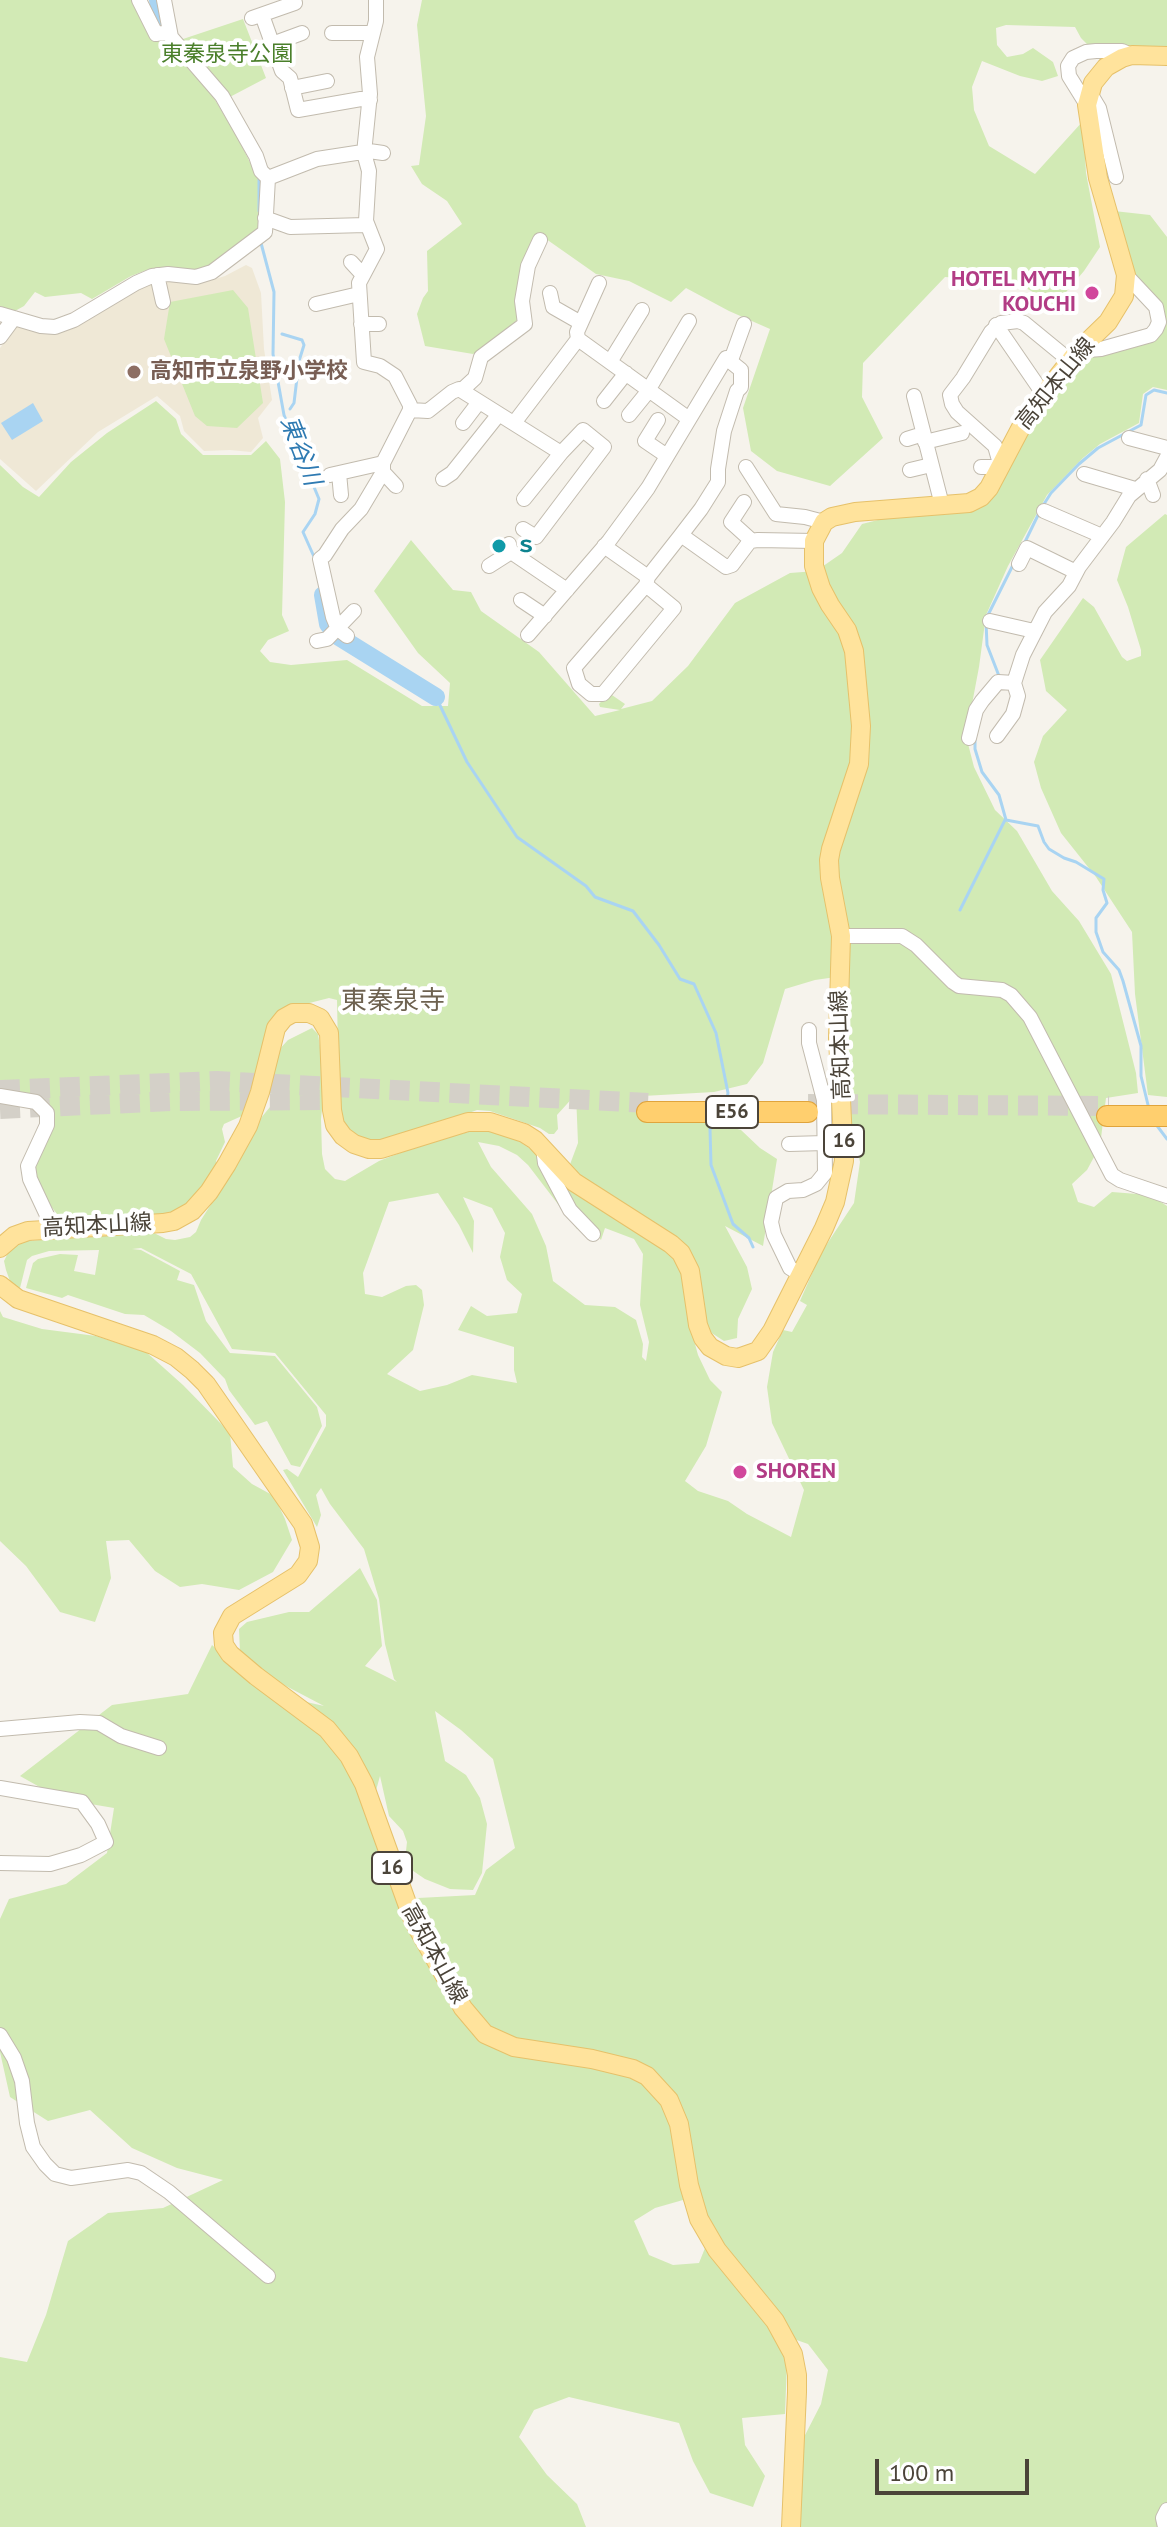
<!DOCTYPE html>
<html>
<head>
<meta charset="utf-8">
<style>
  body { margin:0 }
  #map { position:relative; width:1167px; height:2527px; overflow:hidden; background:#f6f3ec; font-family:"PT Sans",sans-serif }
  canvas { display:block }
  .scale { position:absolute; left:875px; top:2459px; width:154px; height:36px; box-sizing:border-box; border:4px solid #4b4439; border-top:0; padding-left:10px; font-size:24px; line-height:28px; white-space:nowrap; color:#4b4439; -webkit-text-stroke:6px #fff; paint-order:stroke }
</style>
</head>
<body>
<div id="map">
<canvas width="1167" height="2527"></canvas>
<div class="scale">100 m</div>
</div>
<script>
const c = document.querySelector('canvas').getContext('2d');
c.lineJoin = 'round';
function fillPath(path, color) { c.fillStyle = color; c.fill(path, 'evenodd'); }
const poly = rows => new Path2D(rows.map(r => 'M' + r).join(''));
function strokePath(path, color, width, dash) { c.strokeStyle = color; c.lineWidth = width; c.lineCap = dash ? 'butt' : 'round'; c.setLineDash(dash || []); c.stroke(path); }
function drawText(font, color, halo, rows, align = 'center') {
  c.font = font + ' "PT Sans","Noto Sans JP",sans-serif'; c.lineWidth = 8; c.setLineDash([]); c.textBaseline = 'middle'; c.strokeStyle = halo; c.fillStyle = color; for (const [text, x, y, turn = 0] of rows) {
    c.save(); c.translate(x, y); c.rotate((+turn || 0) * Math.PI / 180); c.textAlign = isNaN(turn) ? turn : align; if (halo) c.strokeText(text, 0, 0); c.fillText(text, 0, 0); c.restore();
  }
}
fillPath(poly([
  [246,265,252,268,261,293,264,349,272,400,258,418,263,438,251,452,230,450,204,451,184,431,180,416,157,396,98,432,36,491,0,459,0,348,17,325,45,333,55,333,141,286,167,279,202,283,225,276]
]), '#efe8d6');
fillPath(poly([
  [0,0,134,0,166,45,211,93,240,142,260,183,258,232,205,268,195,270,152,268,131,276,92,299,81,293,45,297,35,292,24,306,15,311,0,306],
  [422,0,1167,0,1167,47,1091,48,1081,38,1075,27,1006,25,996,28,997,45,1007,57,1023,54,1033,48,1053,62,1058,76,1042,81,1020,76,982,61,972,87,974,110,989,146,1035,174,1083,121,1086,173,1100,247,1084,271,1055,305,1026,288,994,280,945,277,863,363,862,397,883,438,830,486,777,471,751,451,743,408,770,329,729,311,686,288,671,302,629,281,596,274,539,234,519,294,517,320,489,345,473,354,425,346,417,314,423,298,428,291,427,251,462,224,447,201,422,184,411,166,419,165,426,116,417,25],
  [243,19,266,78,226,99,180,40],
  [1114,211,1150,215,1167,237,1167,390,1153,387,1143,394,1139,423,1100,444,1083,458,1047,495,1008,566,986,615,979,667,966,736,974,767,995,810,1017,831,1052,891,1079,921,1111,974,1136,1073,1138,1093,1106,1098,1100,1146,1087,1170,1072,1184,1078,1202,1094,1207,1112,1192,1150,1195,1167,1206,1167,2527,792,2527,802,2441,821,2404,828,2370,808,2344,788,2337,785,2414,742,2418,745,2445,765,2476,753,2507,710,2493,693,2461,679,2423,569,2397,534,2410,519,2437,547,2475,577,2504,586,2527,0,2527,0,2357,27,2362,46,2315,68,2241,108,2213,163,2208,223,2180,177,2168,132,2148,90,2110,48,2121,10,2097,0,2052,0,1919,9,1899,66,1884,107,1853,114,1808,61,1799,20,1776,112,1705,188,1694,212,1645,230,1661,302,1701,324,1706,286,1686,251,1664,240,1652,239,1629,247,1622,289,1612,309,1612,360,1568,377,1600,382,1646,365,1666,397,1682,394,1679,385,1644,379,1599,364,1549,330,1504,321,1488,316,1495,321,1515,317,1527,283,1470,287,1469,298,1477,326,1426,326,1415,275,1353,232,1349,191,1274,141,1248,132,1249,141,1250,180,1271,177,1280,194,1285,206,1321,230,1353,275,1356,317,1407,322,1426,300,1467,291,1465,267,1421,255,1425,229,1390,225,1379,200,1353,171,1331,144,1315,125,1314,68,1295,62,1298,26,1288,33,1263,38,1259,60,1254,78,1255,74,1271,95,1275,99,1250,49,1251,32,1256,27,1260,20,1288,11,1284,6,1270,4,1261,9,1251,16,1244,27,1241,152,1232,166,1239,175,1240,190,1237,196,1232,201,1220,236,1165,256,1124,270,1107,276,1053,288,1040,312,1028,318,1034,325,1079,321,1119,322,1154,325,1169,335,1179,345,1181,379,1161,426,1143,472,1131,497,1132,514,1138,535,1152,579,1224,577,1229,528,1165,517,1155,499,1146,478,1142,491,1167,532,1214,546,1246,553,1281,585,1305,615,1307,636,1320,643,1344,642,1357,646,1361,649,1342,640,1305,643,1254,634,1239,605,1228,601,1240,575,1212,550,1167,674,1256,683,1278,689,1322,698,1355,710,1380,722,1392,706,1446,685,1481,698,1491,728,1501,747,1514,791,1537,804,1490,772,1423,767,1387,773,1352,783,1330,792,1332,807,1305,800,1301,821,1253,854,1203,860,1162,852,1126,846,1080,851,1004,843,976,815,980,785,989,763,1063,747,1084,714,1092,643,1096,642,1121,713,1122,741,1130,760,1148,777,1159,763,1246,725,1226,747,1267,752,1289,738,1319,737,1338,724,1341,707,1330,698,1271,580,1180,569,1167,578,1143,576,1094,557,1115,558,1129,554,1134,549,1134,540,1128,490,1111,477,1110,433,1126,373,1143,352,1135,344,1122,339,1103,337,1000,329,998,282,1010,271,1019,266,1031,260,1062,244,1115,224,1124,222,1129,225,1142,216,1161,217,1169,196,1196,181,1210,159,1217,62,1221,37,1187,34,1175,40,1150,52,1132,55,1119,48,1103,41,1095,0,1089,0,465,23,487,39,497,71,462,107,433,156,401,176,419,181,434,203,455,251,455,266,441,280,459,285,502,282,615,289,631,268,640,260,651,270,662,291,665,347,660,422,706,448,706,450,683,418,653,374,591,411,540,453,590,471,592,481,611,539,652,595,716,620,710,600,707,599,704,609,693,625,704,621,709,652,701,688,666,735,603,790,573,816,571,842,553,862,524,894,516,964,512,981,508,992,495,1020,439,1056,390,1083,359,1162,326,1134,280],
  [438,1193,459,1225,473,1253,474,1221,463,1197,492,1208,505,1233,500,1257,507,1280,522,1294,517,1313,487,1316,471,1306,458,1330,514,1347,514,1370,517,1383,472,1375,447,1385,420,1391,387,1374,413,1350,424,1305,422,1290,416,1285,406,1286,382,1297,365,1294,363,1273,389,1202],
  [435,1711,461,1730,493,1759,515,1848,486,1870,475,1895,399,1899,372,1805,380,1776,389,1816,403,1831,407,1842,406,1851,400,1862,425,1879,450,1889,473,1890,482,1873,487,1824,480,1798,466,1775,445,1761],
  [683,2200,705,2248,699,2263,673,2265,649,2255,634,2221,655,2208],
  [233,290,248,308,263,403,237,428,207,426,195,416,164,339,170,302],
  [1165,514,1167,515,1167,1097,1148,1095,1135,994,1132,932,1096,877,1061,833,1041,788,1034,762,1043,736,1067,710,1046,691,1040,660,1083,598,1094,607,1122,657,1127,661,1141,656,1141,650,1128,607,1117,580,1126,547],
  [0,1311,3,1317,42,1329,96,1336,146,1352,183,1385,230,1433,233,1467,252,1484,274,1496,285,1519,292,1540,273,1572,239,1590,202,1584,180,1587,155,1571,129,1540,106,1541,111,1578,95,1622,60,1612,26,1566,0,1541]
]), '#d2eab5');
fillPath(poly([
  [33,403,43,421,12,440,1,423]
]), '#a9d4f2');
strokePath(poly([
  [259,179,259,211],
  [261,243,274,292,273,354,284,415,319,499,315,514,303,532,315,559],
  [282,334,302,340,304,345,299,361,294,403,290,409],
  [1044,504,1051,493,1079,464,1098,448,1141,425,1146,395,1154,390,1167,393],
  [1024,544,1040,511],
  [988,615,1013,565],
  [986,622,987,645,999,676],
  [436,697,467,762,517,837,586,886,595,897,633,911,659,945,680,979,694,984,716,1033,728,1093,726,1104],
  [975,740,975,749,982,772,999,795,1006,820,1038,826,1044,842,1049,849,1064,858,1076,862,1104,879,1103,890,1107,903,1096,918,1096,932,1103,952,1119,970,1123,981,1141,1046,1141,1076,1149,1109],
  [960,910,1005,820],
  [721,1122,710,1129,711,1165,733,1224,749,1238,753,1247],
  [1155,1123,1167,1139]
]), '#a9d4f2', 3);
strokePath(poly([
  [158,0,162,26,174,47],
  [323,595,328,624,336,635,436,697]
]), '#a9d4f2', 18);
strokePath(poly([
  [0,1090,217,1081,648,1103],
  [808,1104,1109,1106],
  [0,1109,172,1101,331,1100]
]), '#d4d0c8', 20, [20, 10]);
const minor = poly([
  [139,0,156,34,170,32],
  [164,0,171,37,222,96,256,156,261,171,268,178],
  [376,0,376,21,367,57,370,94,364,153,369,171,366,221,377,249,359,283,364,362,380,366,395,376,410,405,410,410,428,411,452,392,459,389,561,453,583,430,604,447,536,537,523,529],
  [262,15,282,71,290,78,298,110,361,99,370,100],
  [252,18,295,3],
  [332,33,373,33],
  [272,44,302,33],
  [292,88,327,81],
  [1090,93,1099,108,1116,177],
  [1087,105,1069,76,1068,66,1073,58,1086,52,1096,51,1122,51,1131,55],
  [268,178,317,159,369,151,383,153],
  [265,218,290,227,366,225],
  [351,262,363,275],
  [157,275,163,302],
  [550,293,553,307,581,323],
  [316,304,359,294],
  [0,314,41,326,55,327,74,320,136,283,152,276,168,274,196,277,212,272,265,232,268,178],
  [361,324,379,324],
  [996,325,1044,395],
  [0,337,14,318],
  [578,339,577,332,599,283],
  [1083,346,1088,350,1101,349,1151,335,1156,329,1159,322,1156,307,1126,275],
  [731,360,744,324],
  [610,362,642,310],
  [462,390,475,378,481,357,525,324,522,301,528,266,540,240],
  [914,396,942,505],
  [604,401,626,373],
  [629,415,646,394,689,321],
  [658,420,645,441,667,456],
  [463,423,479,402],
  [514,423,578,339,689,419],
  [1129,438,1167,448],
  [907,439,923,434],
  [925,442,962,433],
  [746,467,776,514,805,517,824,522],
  [981,467,1001,467,995,446,957,412,952,404,950,395,963,378,991,332,1001,323,1018,321,1024,323,1063,355,1073,358],
  [910,470,931,465],
  [383,472,396,486],
  [339,473,341,495],
  [1084,474,1135,489],
  [330,475,383,463,410,410],
  [443,479,452,473,499,414],
  [1147,479,1153,495],
  [524,499,561,453],
  [744,502,731,522,752,541],
  [1044,511,1102,536],
  [509,544,511,552,567,590],
  [604,546,648,577,681,535],
  [1019,564,1027,548,1076,572],
  [489,566,511,552],
  [646,585,674,608,603,694,591,694,579,684,574,668,646,585,648,577],
  [521,600,545,616],
  [990,621,1034,631],
  [528,635,609,541,648,488,726,358,741,370,741,387,737,391,724,431,718,469,718,482,701,509,681,535,726,567,732,565,750,541,758,540,814,541],
  [347,636,338,629,333,617,320,559,325,555,342,529,361,509,383,472,383,463],
  [317,641,327,639,354,611],
  [997,736,1013,714,1018,696,1014,683,1023,655,1045,612,1069,586,1079,567,1113,522,1129,496,1160,470,1167,457],
  [969,738,976,710,982,701,998,682,1014,683],
  [841,936,902,936,916,945,953,982,959,986,1002,990,1011,995,1030,1017,1112,1175,1120,1180,1167,1196],
  [0,1096,36,1102,47,1113,47,1125,28,1166,30,1179,53,1228],
  [789,1144,825,1143],
  [543,1148,545,1163,570,1210,593,1234],
  [800,1274,790,1268,774,1235,771,1222,776,1198,788,1191,803,1190,816,1184,825,1173,824,1100,809,1043,809,1030],
  [0,1729,80,1722,99,1723,121,1736,159,1748],
  [0,1788,82,1802,98,1824,106,1842,81,1855,50,1864,0,1863],
  [0,2035,14,2058,22,2081,27,2123,33,2147,45,2164,55,2174,71,2178,128,2170,141,2173,169,2192,268,2276],
  [1165,2527,1163,2518,1167,2510]
]);
const major = poly([
  [0,1248,14,1236,28,1231,163,1223,174,1221,192,1211,209,1192,227,1164,248,1126,260,1092,276,1028,284,1018,293,1013,309,1013,320,1018,329,1033,332,1110,335,1125,343,1136,354,1144,369,1149,381,1149,468,1122,490,1122,524,1133,535,1140,574,1182,671,1244,681,1253,690,1271,698,1325,703,1338,710,1347,726,1356,738,1358,758,1351,772,1331,824,1228,835,1202,844,1161,838,1038,841,936,830,878,829,860,831,849,859,764,861,726,854,651,847,630,830,605,821,588,814,566,814,541,824,522,832,517,855,512,969,503,981,497,989,488,1027,416,1077,352,1108,322,1124,296,1126,275,1098,178,1087,105,1093,83,1106,67,1122,58,1132,55,1167,56],
  [0,1285,18,1299,153,1345,176,1357,192,1370,206,1384,303,1524,310,1547,308,1561,298,1575,232,1616,223,1633,224,1645,230,1654,256,1676,327,1729,349,1756,364,1784,413,1920,463,2008,485,2034,514,2047,592,2059,633,2069,647,2076,669,2100,679,2124,689,2185,699,2219,717,2250,775,2321,793,2354,797,2375,797,2392,791,2527]
]);
const highway = poly([
  [647,1112,808,1112],
  [1107,1116,1167,1116]
]);
strokePath(minor, '#c2bbae', 16);
strokePath(major, '#e6c16a', 20);
strokePath(highway, '#e0a43c', 22);
strokePath(minor, '#fff', 14);
strokePath(major, '#ffe39c', 18);
strokePath(highway, '#ffcf6e', 20);
for (const [x, y, r, color] of [
  [1092,293,8,"#d1479c"],
  [134,372,8,"#8d6e63"],
  [499,546,8,"#0f9aa8"],
  [740,1472,8,"#d1479c"]
]) { const dot = new Path2D(); dot.arc(x, y, r, 0, 2 * Math.PI); c.fillStyle = color; c.fill(dot); strokePath(dot, '#fff', 3); }
for (const [x, y, w] of [
  [732,1112,52],
  [844,1141,40],
  [392,1868,40]
]) { const box = new Path2D(); box.roundRect(x - w / 2, y - 16, w, 32, 6); c.fillStyle = '#fff'; c.fill(box); strokePath(box, '#4b4439', 2); }
drawText('bold 20px', '#4b4439', null, [
  ["E56",732,1112],
  ["16",844,1141],
  ["16",392,1868]
]);
drawText('22px', '#4a7f2a', '#fff', [
  ["東秦泉寺公園",227,55]
]);
drawText('bold 22px', '#b23c85', '#fff', [
  ["HOTEL MYTH",1076,280],
  ["KOUCHI",1076,305],
  ["SHOREN",756,1472,"left"]
], 'right');
drawText('bold 22px', '#785e54', '#fff', [
  ["高知市立泉野小学校",150,372]
], 'left');
drawText('22px', '#4b4439', '#fff', [
  ["高知本山線",1056,384,-51],
  ["高知本山線",841,1045,-92],
  ["高知本山線",97,1226,-3],
  ["高知本山線",434,1954,61]
]);
drawText('bold 22px', '#0d838f', '#fff', [
  ["ｓ",515,546]
], 'left');
drawText('italic 24px', '#2e7ab2', '#fff', [
  ["東谷川",300,451,69]
]);
drawText('26px', '#6e6250', '#fff', [
  ["東秦泉寺",393,1002]
]);
</script>
</body>
</html>
